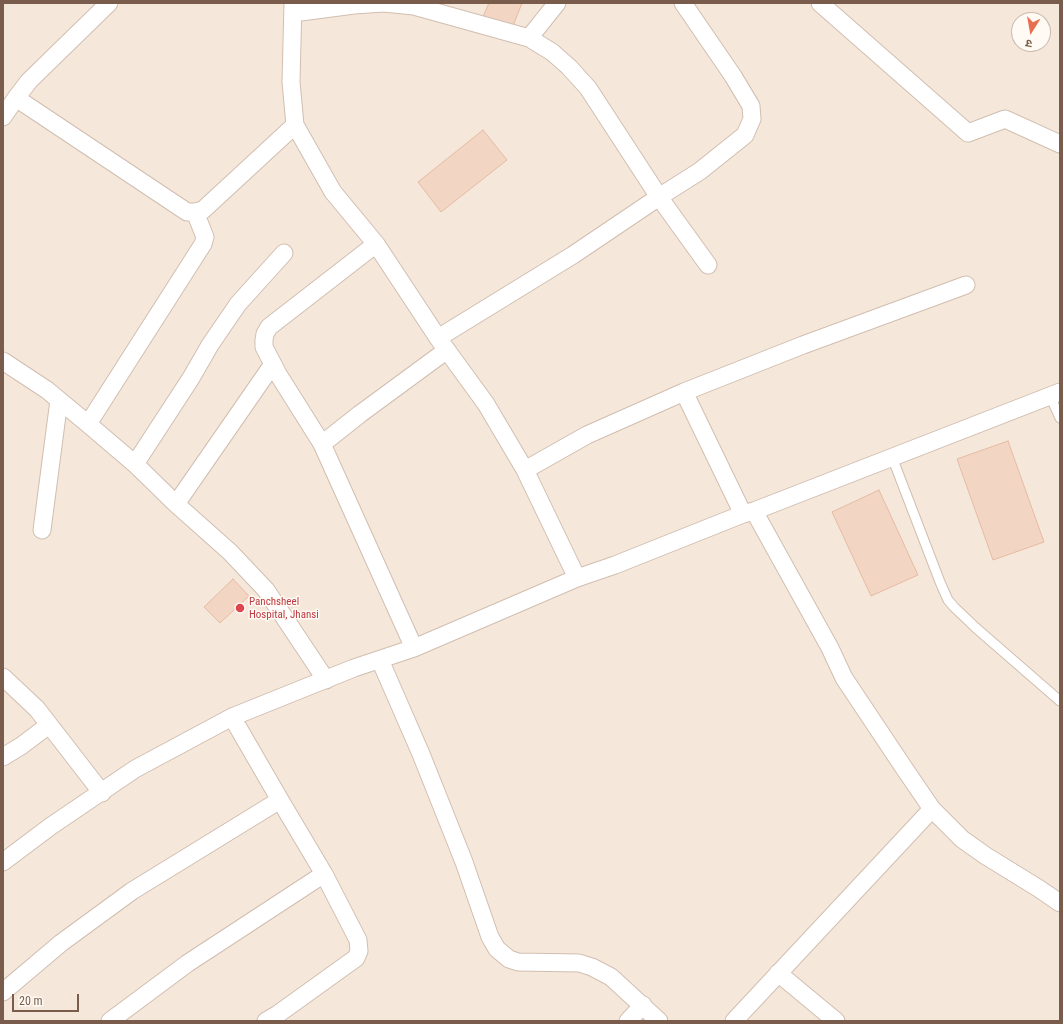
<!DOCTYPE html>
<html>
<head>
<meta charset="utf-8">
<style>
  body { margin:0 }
  #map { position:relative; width:1063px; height:1024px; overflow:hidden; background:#fdf6ec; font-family:"Roboto Condensed","Noto Sans Devanagari",sans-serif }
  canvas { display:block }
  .frame { position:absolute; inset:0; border:4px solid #7a5c4d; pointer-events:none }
  .north { position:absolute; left:1011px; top:12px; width:40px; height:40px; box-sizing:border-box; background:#fffaf3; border:1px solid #cabbb1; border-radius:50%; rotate:191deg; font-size:11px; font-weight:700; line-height:16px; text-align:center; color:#7a5c4d }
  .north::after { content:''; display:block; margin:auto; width:14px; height:18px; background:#e76f51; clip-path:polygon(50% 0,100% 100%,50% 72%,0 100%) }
  .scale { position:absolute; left:12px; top:994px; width:67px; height:18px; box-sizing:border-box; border:2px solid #7a5c4d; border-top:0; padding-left:5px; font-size:12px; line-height:14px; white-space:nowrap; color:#7a5c4d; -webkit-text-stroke:3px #fffaf3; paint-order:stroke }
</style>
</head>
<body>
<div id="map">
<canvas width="1063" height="1024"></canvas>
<div class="frame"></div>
<div class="north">उ</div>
<div class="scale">20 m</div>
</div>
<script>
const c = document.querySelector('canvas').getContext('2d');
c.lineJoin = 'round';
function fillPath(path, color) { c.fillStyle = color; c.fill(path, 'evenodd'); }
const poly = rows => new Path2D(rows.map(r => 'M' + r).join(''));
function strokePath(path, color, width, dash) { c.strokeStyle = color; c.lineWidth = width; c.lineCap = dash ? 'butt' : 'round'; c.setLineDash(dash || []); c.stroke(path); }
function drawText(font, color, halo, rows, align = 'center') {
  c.font = font + ' "Roboto Condensed",sans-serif'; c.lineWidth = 3; c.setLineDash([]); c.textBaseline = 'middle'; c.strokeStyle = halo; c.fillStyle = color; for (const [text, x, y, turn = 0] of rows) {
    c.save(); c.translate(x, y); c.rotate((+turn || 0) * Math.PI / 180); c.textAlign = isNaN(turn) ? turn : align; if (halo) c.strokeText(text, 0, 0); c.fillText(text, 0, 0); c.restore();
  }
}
fillPath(poly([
  [3,3,1060,3,1060,1021,3,1021],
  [1019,20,1043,20,1043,44,1019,44]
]), '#f5e8da');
const building = poly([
  [489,3,522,3,511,31,482,19,489,3],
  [483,130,507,160,441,212,418,182,483,130],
  [1008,441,1044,542,993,560,957,459,1008,441],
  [879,490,918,575,871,596,832,512,879,490],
  [233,579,249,596,220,623,204,607,233,579]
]);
fillPath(building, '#f3d5c3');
strokePath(building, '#e6bba3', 1);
const service = poly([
  [1050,396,1060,418],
  [892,457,940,582,948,600,954,607,976,628,1060,701]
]);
const minor = poly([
  [293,3,291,82,295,125,333,192,376,244,438,338,486,404,525,470,577,578],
  [820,3,968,133,1005,119,1060,144],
  [293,13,354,5,384,3,414,6,529,38,552,52,569,67,588,88,659,197,708,265],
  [529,38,557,3],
  [16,98,187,212,195,212,203,210,295,125],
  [3,117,16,98,29,81,109,3],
  [376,244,269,327,265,334,264,340,264,347,278,374,322,444,414,648],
  [438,338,573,255,659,197,700,171,745,135,752,119,751,106,733,76,683,3],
  [3,361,47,390,88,424,135,464,176,504,230,552,266,590,326,680],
  [684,392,743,514],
  [88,424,203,244,205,237,195,212],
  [322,444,360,414,447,350],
  [135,464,191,378,210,345,238,304,284,253],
  [525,470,587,435,684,392,803,345,966,285],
  [176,504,273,364],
  [754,511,830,648,844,678,904,768,932,809,962,839,986,856,1038,888,1060,903],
  [42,530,59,400],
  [380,660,421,754,464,862,490,937,497,949,509,959,518,962,579,963,592,967,611,977,659,1021],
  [3,677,37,709,102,793],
  [232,717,280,800,324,874,358,940,359,951,356,958,278,1014,266,1021],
  [3,757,21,746,49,725],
  [3,862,51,826,135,769,232,717,354,668,414,648,577,578,615,565,743,514,754,511,1060,392],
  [778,973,836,1021],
  [3,992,61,943,132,891,280,800],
  [110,1021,188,963,324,874],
  [628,1021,643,1005],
  [734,1021,932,809]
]);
strokePath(service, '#d1beb0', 11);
strokePath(minor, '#d1beb0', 19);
strokePath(service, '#fff', 9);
strokePath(minor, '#fff', 17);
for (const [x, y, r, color] of [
  [240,608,5,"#e0444e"]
]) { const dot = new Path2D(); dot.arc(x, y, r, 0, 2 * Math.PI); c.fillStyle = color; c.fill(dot); strokePath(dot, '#fffaf3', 1.5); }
drawText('11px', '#be3a42', '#fffaf3', [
  ["Panchsheel",249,602],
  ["Hospital, Jhansi",249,615]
], 'left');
</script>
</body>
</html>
